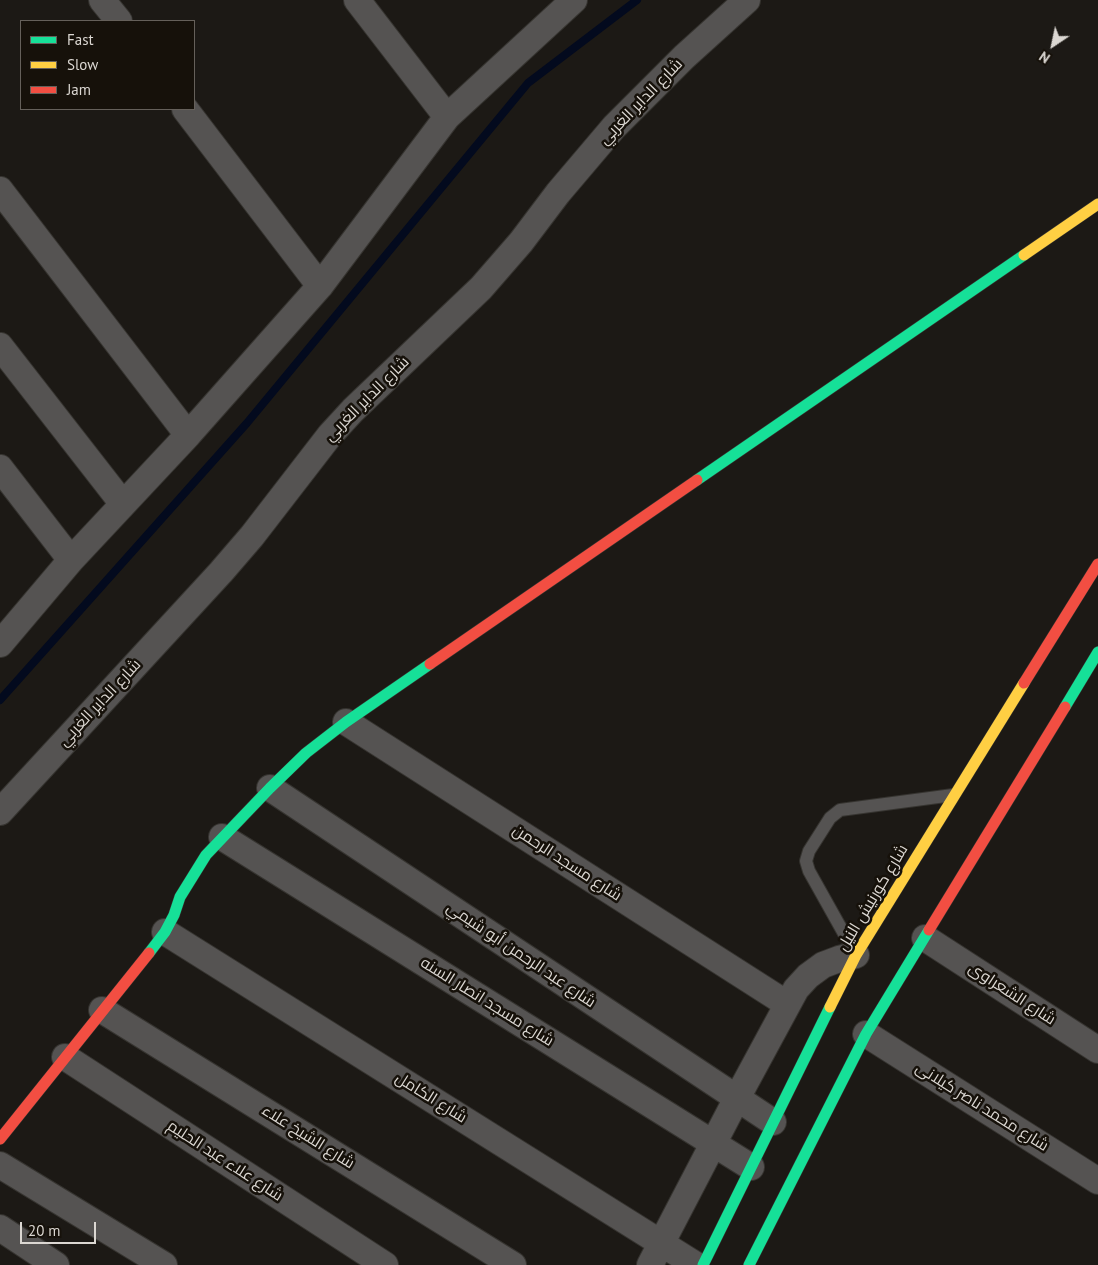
<!DOCTYPE html>
<html>
<head>
<meta charset="utf-8">
<style>
  body { margin:0 }
  #map { position:relative; width:1098px; height:1265px; overflow:hidden; background:#1c1915; font-family:"PT Sans",sans-serif }
  canvas { display:block }
  .legend { position:absolute; left:20px; top:20px; width:175px; height:90px; box-sizing:border-box; background:#16110a; border:1px solid #65605a; margin:0; padding:6px 9px; list-style:none; font-size:15px; color:#dbd7d2 }
  .legend li { display:flex; align-items:center; gap:10px; height:25px }
  .legend b { width:25px; border:1px solid #65605a }
  .north { position:absolute; left:1028px; top:20px; width:50px; height:50px; -webkit-text-stroke:4px #16110a; paint-order:stroke; rotate:214deg; font-size:14px; font-weight:700; line-height:20px; text-align:center; color:#dbd7d2 }
  .north::after { content:''; display:block; margin:auto; width:18px; height:22px; background:#dbd7d2; clip-path:polygon(50% 0,100% 100%,50% 72%,0 100%) }
  .scale { position:absolute; left:20px; top:1222px; width:76px; height:22px; box-sizing:border-box; border:2px solid #dbd7d2; border-top:0; padding-left:6px; font-size:15px; line-height:18px; white-space:nowrap; color:#dbd7d2; -webkit-text-stroke:4px #16110a; paint-order:stroke }
</style>
</head>
<body>
<div id="map">
<canvas width="1098" height="1265"></canvas>
<ul class="legend">
<li><b style="height:6px;background:#16e098"></b>Fast</li>
<li><b style="height:6px;background:#ffcf43"></b>Slow</li>
<li><b style="height:6px;background:#f24e42"></b>Jam</li>
</ul>
<div class="north">N</div>
<div class="scale">20 m</div>
</div>
<script>
const c = document.querySelector('canvas').getContext('2d');
c.lineJoin = 'round';
const poly = rows => new Path2D(rows.map(r => 'M' + r).join(''));
function strokePath(path, color, width, dash) { c.strokeStyle = color; c.lineWidth = width; c.lineCap = dash ? 'butt' : 'round'; c.setLineDash(dash || []); c.stroke(path); }
function drawText(font, color, halo, rows, align = 'center') {
  c.font = font + ' "PT Sans",Cairo,sans-serif'; c.lineWidth = 5; c.setLineDash([]); c.textBaseline = 'middle'; c.strokeStyle = halo; c.fillStyle = color; for (const [text, x, y, turn = 0] of rows) {
    c.save(); c.translate(x, y); c.rotate((+turn || 0) * Math.PI / 180); c.textAlign = isNaN(turn) ? turn : align; if (halo) c.strokeText(text, 0, 0); c.fillText(text, 0, 0); c.restore();
  }
}
strokePath(poly([
  [0,700,247,423,528,83,637,0]
]), '#030a1e', 8);
const lane = poly([
  [856,955,809,871,806,861,809,851,830,818,840,810,953,795]
]);
const street = poly([
  [102,0,119,21],
  [357,0,447,117],
  [185,109,320,286],
  [0,190,188,435],
  [0,346,123,504],
  [0,468,71,560],
  [0,644,71,560,188,435,320,286,447,117,574,0],
  [346,722,787,1004],
  [270,788,773,1122],
  [0,812,221,572,252,536,330,435,353,410,481,288,521,242,558,193,614,127,684,57,747,0],
  [222,837,751,1167],
  [165,932,696,1265],
  [925,938,1098,1050],
  [102,1010,513,1265],
  [866,1034,1098,1181],
  [65,1057,385,1265],
  [0,1165,164,1265],
  [0,1228,56,1265],
  [650,1265,737,1098,796,989,808,976,823,965,839,959,856,955]
]);
const fast = poly([
  [697,480,1024,255],
  [1065,707,1098,652],
  [149,953,165,932,174,915,180,897,206,855,270,788,306,753,346,722,430,664],
  [703,1265,830,1007],
  [749,1265,866,1034,929,930]
]);
const slow = poly([
  [1024,255,1098,204],
  [830,1007,856,955,1024,683]
]);
const jam = poly([
  [430,664,697,480],
  [1024,683,1098,564],
  [929,930,1065,707],
  [0,1139,149,953]
]);
strokePath(lane, '#363430', 14);
strokePath(street, '#363430', 28);
strokePath(fast, '#363430', 12);
strokePath(slow, '#363430', 12);
strokePath(jam, '#363430', 12);
strokePath(lane, '#555352', 12);
strokePath(street, '#555352', 26);
strokePath(fast, '#16e098', 11);
strokePath(slow, '#ffcf43', 11);
strokePath(jam, '#f24e42', 11);
drawText('16px', '#dbd7d2', '#16110a', [
  ["شارع الداير الغربي",641,102,-46],
  ["شارع الداير الغربي",367,399,-45],
  ["شارع الداير الغربي",100,703,-47],
  ["شارع مسجد الرحمن",567,863,33],
  ["شارع كورنيش النيل",873,898,-59],
  ["شارع عبد الرحمن أبو شيمي",521,955,34],
  ["شارع الشعراوى",1012,994,33],
  ["شارع مسجد انصار السنه",487,1002,32],
  ["شارع الكامل",431,1098,32],
  ["شارع محمد ناصر كيلانى",982,1107,32],
  ["شارع الشيخ علاء",308,1137,32],
  ["شارع علاء عبد الحليم",225,1161,33]
]);
</script>
</body>
</html>
